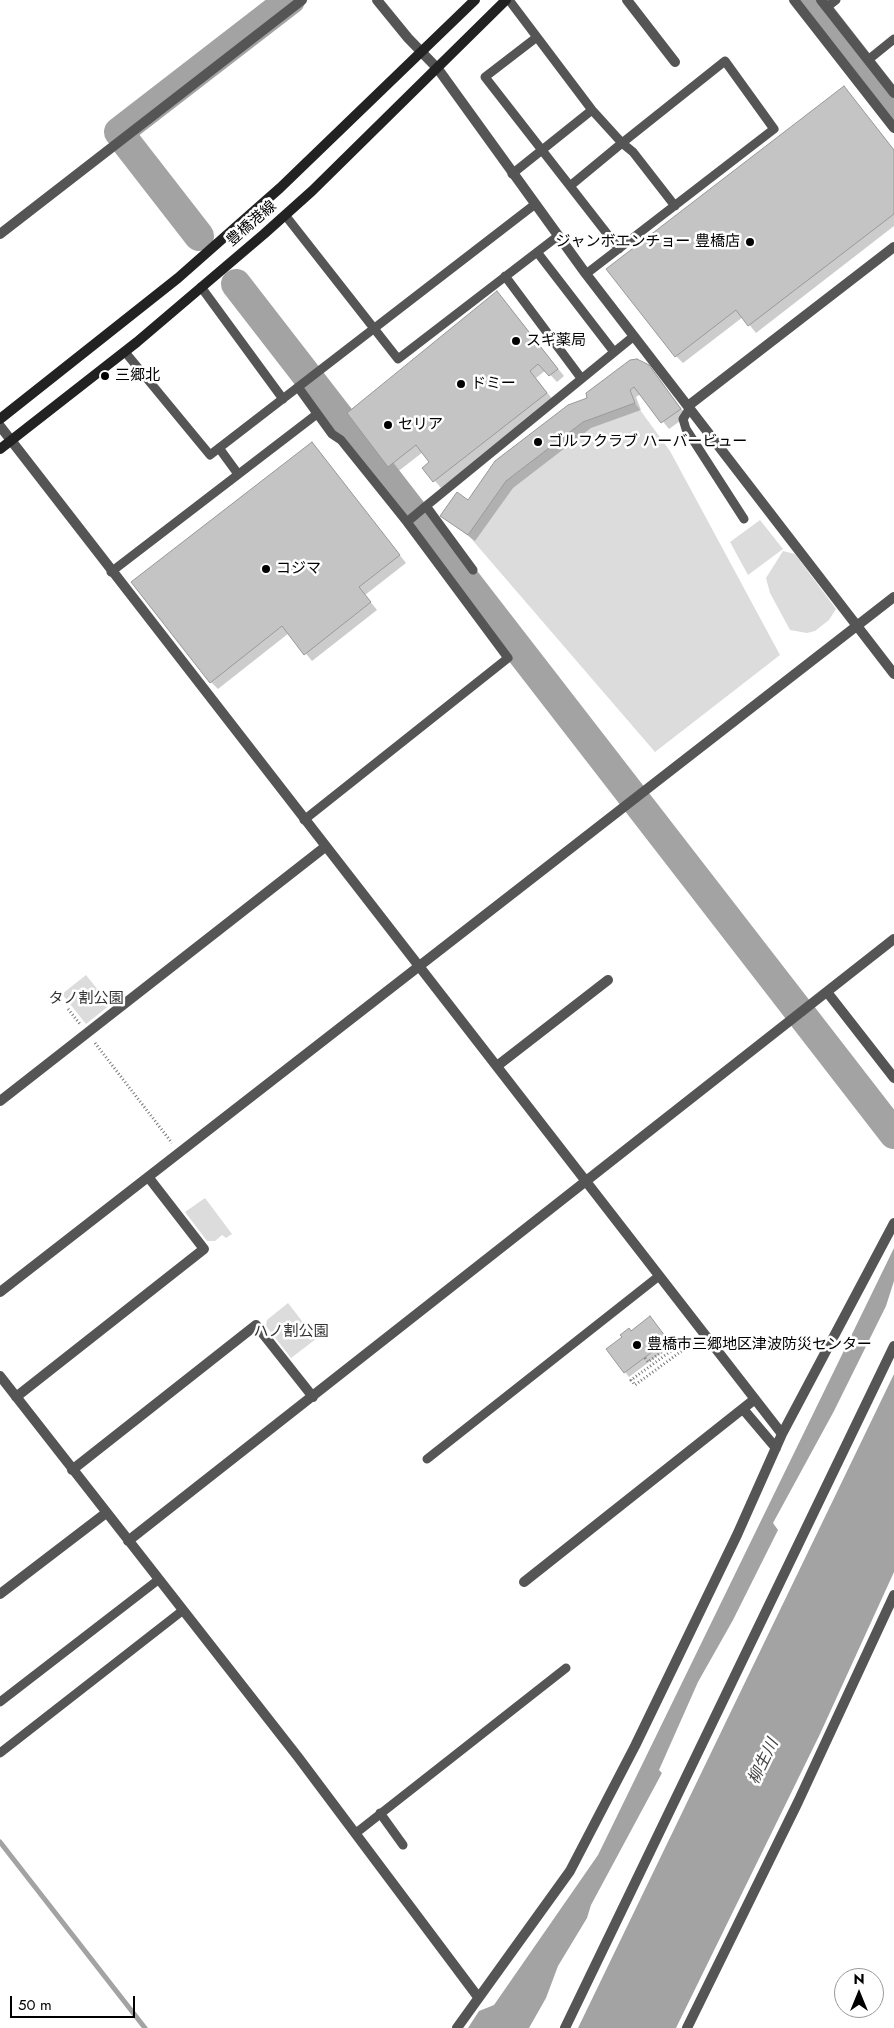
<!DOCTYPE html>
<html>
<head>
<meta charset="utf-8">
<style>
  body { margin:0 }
  #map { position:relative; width:894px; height:2028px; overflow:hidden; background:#fff; font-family:Jost,sans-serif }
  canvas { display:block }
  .north { position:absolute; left:834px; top:1968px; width:50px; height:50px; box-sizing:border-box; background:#fff; border:1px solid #999; border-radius:50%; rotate:0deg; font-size:14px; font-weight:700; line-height:20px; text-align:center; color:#000 }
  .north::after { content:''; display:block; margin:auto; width:18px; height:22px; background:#000; clip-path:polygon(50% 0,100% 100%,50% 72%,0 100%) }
  .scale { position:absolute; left:10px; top:1996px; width:125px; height:22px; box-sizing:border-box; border:2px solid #000; border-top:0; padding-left:6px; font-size:15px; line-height:18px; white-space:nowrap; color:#000; -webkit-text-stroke:4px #fff; paint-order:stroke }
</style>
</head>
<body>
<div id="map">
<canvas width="894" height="2028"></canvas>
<div class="north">N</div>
<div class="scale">50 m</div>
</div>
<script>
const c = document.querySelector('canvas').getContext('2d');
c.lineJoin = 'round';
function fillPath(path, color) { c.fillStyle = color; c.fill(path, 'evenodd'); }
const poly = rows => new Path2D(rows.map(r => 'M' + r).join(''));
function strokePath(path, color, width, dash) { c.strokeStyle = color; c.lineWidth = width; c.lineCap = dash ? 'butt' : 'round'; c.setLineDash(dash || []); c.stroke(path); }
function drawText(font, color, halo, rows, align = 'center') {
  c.font = font + ' Jost,"Noto Sans JP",sans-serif'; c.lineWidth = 5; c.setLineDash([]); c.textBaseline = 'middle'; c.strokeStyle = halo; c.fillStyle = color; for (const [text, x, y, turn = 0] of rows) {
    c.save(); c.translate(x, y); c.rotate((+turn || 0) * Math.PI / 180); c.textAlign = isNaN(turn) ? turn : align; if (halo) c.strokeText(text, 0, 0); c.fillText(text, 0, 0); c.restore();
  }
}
fillPath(poly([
  [635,403,670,451,780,655,655,752,468,535,506,481,583,422],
  [760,520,783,549,748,575,730,542],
  [783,551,795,554,836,609,829,620,815,631,807,633,790,630,770,593,766,578],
  [86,975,110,1005,86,1024,62,994],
  [205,1198,232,1234,226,1238,222,1235,215,1241,207,1241,185,1212],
  [288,1303,316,1339,291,1358,266,1326,267,1320]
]), '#dcdcdc');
fillPath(poly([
  [894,1248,894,1281,886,1306,834,1411,773,1523,778,1530,733,1620,698,1682,659,1770,662,1773,591,1905,587,1918,558,1966,546,1998,529,2028,468,2028,479,2011,494,2005,598,1855],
  [894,1374,894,1572,820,1734,676,2028,578,2028]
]), '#a3a3a3');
fillPath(poly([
  [844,88,894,150,894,226,756,333,743,317,683,363,676,356],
  [497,292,564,376,557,382,546,370,536,378,553,400,441,488,424,468,431,462,423,452,396,473,349,413],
  [648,366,687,416,669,429,641,394,636,397,641,410,591,428,513,488,475,541,442,516,468,502,589,399],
  [312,443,406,563,365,595,377,610,312,661,289,633,218,689,211,682],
  [650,1318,672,1345,629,1377,625,1372,624,1337]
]), '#0003');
strokePath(poly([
  [0,1842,145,2028]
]), '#a3a3a3', 5);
strokePath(poly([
  [809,0,894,109],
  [119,132,290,0],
  [126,142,199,236],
  [236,284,894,1134]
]), '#a3a3a3', 30);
const building = poly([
  [844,86,894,150,894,214,748,326,736,310,675,357,606,269,844,86],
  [497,291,558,369,549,376,538,364,530,371,547,393,433,482,422,468,429,462,416,445,388,467,347,413,497,291],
  [637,359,649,365,681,409,661,423,634,387,630,390,635,403,583,422,506,481,468,535,440,516,457,492,468,500,495,461,568,405,587,398,586,393,630,360,637,359],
  [312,442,400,555,359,587,371,602,304,655,282,626,210,683,131,582,312,442],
  [650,1316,668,1340,624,1373,606,1349,622,1337,620,1335,629,1328,631,1331,650,1316]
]);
fillPath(building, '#c4c4c4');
strokePath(building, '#999', 1);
strokePath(poly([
  [68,1009,80,1024],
  [95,1043,172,1143],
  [645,1358,648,1362,675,1342,678,1346,631,1380,635,1385,694,1342]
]), '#777', 3, [1, 2.5]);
strokePath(poly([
  [509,0,592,110,622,143,725,61,774,129,586,274],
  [827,7,836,0],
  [537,37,485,77,619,249],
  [868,60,894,39],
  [512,174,592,110],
  [570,186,622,143,633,152,675,206],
  [285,215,398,359,558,236],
  [537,252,614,352],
  [505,276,581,378],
  [201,287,283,399],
  [125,352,210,455,534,205],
  [298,387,332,434,341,440,407,522,508,658,304,820],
  [690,408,683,419,686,429,744,519],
  [219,448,238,474],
  [407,522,426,506],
  [473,570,426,506,634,336],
  [111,572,317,414],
  [427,1459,659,1276],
  [0,1702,158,1580],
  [0,1753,182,1611],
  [380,1813,403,1845],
  [356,1833,566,1668]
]), '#555', 9);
strokePath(poly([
  [377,0,408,38,438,69,586,274,894,674],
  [627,0,675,62],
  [794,0,894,128],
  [821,0,894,93],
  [0,234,302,0],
  [688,406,894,247],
  [0,426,782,1434],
  [827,992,894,1078],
  [497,1066,608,980],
  [0,1101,325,847],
  [0,1292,894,597],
  [0,1376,298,1757,478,1997],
  [16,1397,204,1249,149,1178],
  [743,1409,776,1448],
  [72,1470,256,1325,313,1397],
  [128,1541,894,939],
  [524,1582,755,1399],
  [0,1594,106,1513],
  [457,2028,570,1871,635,1746,737,1535,782,1434,894,1223],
  [565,2028,894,1346],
  [687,2028,798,1802,894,1595]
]), '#555', 10);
strokePath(poly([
  [0,419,178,278,280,188,475,0],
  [0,449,137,342,264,234,312,191,506,0]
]), '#222', 10);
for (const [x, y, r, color] of [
  [750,242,5,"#000"],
  [516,341,5,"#000"],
  [105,376,5,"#000"],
  [461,384,5,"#000"],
  [388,425,5,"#000"],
  [538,442,5,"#000"],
  [266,569,5,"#000"],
  [637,1345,5,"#000"]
]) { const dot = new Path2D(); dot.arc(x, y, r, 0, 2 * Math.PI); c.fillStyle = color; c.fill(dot); strokePath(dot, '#fff', 2); }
drawText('15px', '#000', '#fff', [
  ["豊橋港線",252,224,-41]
]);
drawText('15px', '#000', '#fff', [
  ["ジャンボエンチョー 豊橋店",740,242,"right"],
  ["スギ薬局",526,341],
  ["三郷北",115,376],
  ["ドミー",471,384],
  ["セリア",398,425],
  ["ゴルフクラブ ハーバービュー",548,442],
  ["コジマ",276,569],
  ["豊橋市三郷地区津波防災センター",647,1345]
], 'left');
drawText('15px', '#333', '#fff', [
  ["タノ割公園",86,999],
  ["ハノ割公園",291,1332]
]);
drawText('italic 16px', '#444', '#fff', [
  ["柳生川",764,1762,-64]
]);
</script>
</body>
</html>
